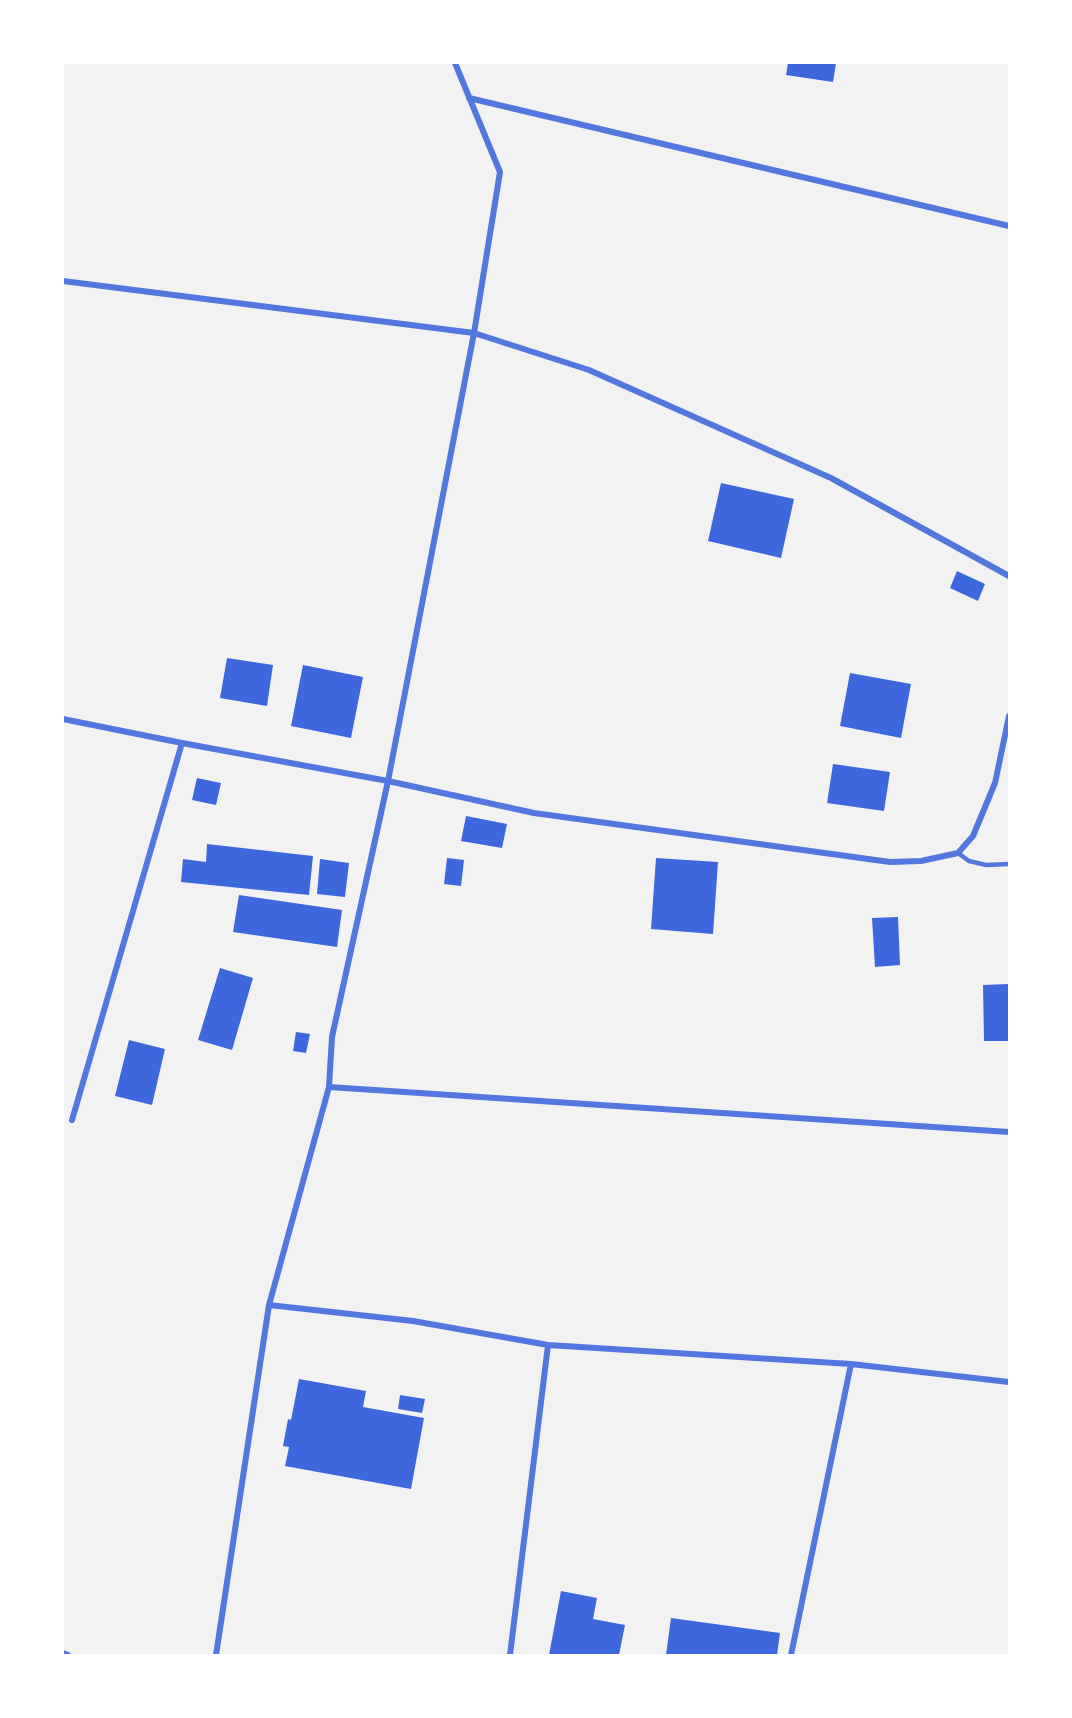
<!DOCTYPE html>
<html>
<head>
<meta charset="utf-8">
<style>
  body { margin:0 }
  #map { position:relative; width:1072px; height:1718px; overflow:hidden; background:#f2f2f2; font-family:"Archivo Narrow",sans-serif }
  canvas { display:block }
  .frame { position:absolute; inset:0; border:64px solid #fff; pointer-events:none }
</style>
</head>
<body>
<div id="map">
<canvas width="1072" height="1718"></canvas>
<div class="frame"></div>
</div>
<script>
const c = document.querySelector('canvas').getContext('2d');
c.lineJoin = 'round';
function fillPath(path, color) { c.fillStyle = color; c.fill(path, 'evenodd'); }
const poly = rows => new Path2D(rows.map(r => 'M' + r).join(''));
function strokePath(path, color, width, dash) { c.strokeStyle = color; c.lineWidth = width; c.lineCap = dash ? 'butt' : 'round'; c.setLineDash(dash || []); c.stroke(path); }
fillPath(poly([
  [788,63,836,63,833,82,786,75],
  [721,483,794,499,781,558,708,541],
  [957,571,985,584,978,601,950,588],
  [227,658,273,665,267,706,220,698],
  [303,665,363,677,351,738,291,726],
  [850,673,911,684,901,738,840,726],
  [833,764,890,772,884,811,827,803],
  [197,778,221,783,216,805,192,800],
  [466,816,507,824,502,848,461,841],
  [207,844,313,856,309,895,181,882,183,859,206,862],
  [447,858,464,860,461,886,444,884],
  [656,858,718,862,713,934,651,929],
  [320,859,349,863,345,897,317,894],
  [239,895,342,910,337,947,233,932],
  [898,917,900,965,875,967,872,918],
  [220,968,253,978,232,1050,198,1040],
  [1009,984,1009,1041,984,1041,983,985],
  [296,1032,310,1034,306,1053,293,1051],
  [129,1040,165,1049,152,1105,115,1096],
  [299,1379,366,1391,363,1407,424,1418,411,1489,285,1466,289,1447,283,1446,288,1419,291,1420],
  [400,1395,425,1399,422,1413,398,1409],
  [561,1591,597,1598,593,1619,625,1625,619,1655,549,1655],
  [671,1618,780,1633,777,1655,666,1655]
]), '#3d67dc');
strokePath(poly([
  [958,853,969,861,986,865,1009,864]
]), '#5277de', 4.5);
strokePath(poly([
  [469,98,1009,226],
  [63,281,474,333,589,370,831,478,1009,576],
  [63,719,182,743,388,781,534,813,890,862,921,861,958,853,973,836,995,783,1009,716],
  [329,1087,1009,1132],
  [72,1120,182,743],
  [269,1305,413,1321,548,1345,851,1364,1009,1382],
  [63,1653,68,1655],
  [216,1655,269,1305,329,1087,332,1037,388,781,474,333,500,172,455,63],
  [510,1655,548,1345],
  [791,1655,851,1364]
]), '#5277de', 6);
</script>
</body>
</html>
